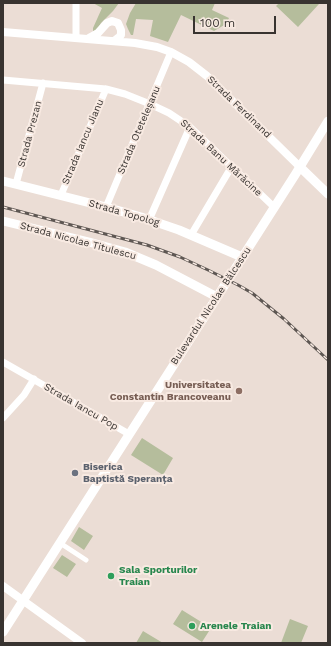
<!DOCTYPE html>
<html>
<head>
<meta charset="utf-8">
<style>
  body { margin:0 }
  #map { position:relative; width:331px; height:646px; overflow:hidden; background:#ebddd5; font-family:"Work Sans",sans-serif }
  canvas { display:block }
  .frame { position:absolute; inset:0; border:4px solid #383330; pointer-events:none }
  .scale { position:absolute; left:193px; top:16px; width:83px; height:18px; box-sizing:border-box; border:2px solid #383330; border-top:0; padding-left:5px; font-size:12px; line-height:14px; white-space:nowrap; color:#383330; -webkit-text-stroke:3px #f8eae2; paint-order:stroke }
</style>
</head>
<body>
<div id="map">
<canvas width="331" height="646"></canvas>
<div class="frame"></div>
<div class="scale">100 m</div>
</div>
<script>
const c = document.querySelector('canvas').getContext('2d');
c.lineJoin = 'round';
function fillPath(path, color) { c.fillStyle = color; c.fill(path, 'evenodd'); }
const poly = rows => new Path2D(rows.map(r => 'M' + r).join(''));
function strokePath(path, color, width, dash) { c.strokeStyle = color; c.lineWidth = width; c.lineCap = dash ? 'butt' : 'round'; c.setLineDash(dash || []); c.stroke(path); }
function drawText(font, color, halo, rows, align = 'center') {
  c.font = font + ' "Work Sans",sans-serif'; c.lineWidth = 4; c.setLineDash([]); c.textBaseline = 'middle'; c.strokeStyle = halo; c.fillStyle = color; for (const [text, x, y, turn = 0] of rows) {
    c.save(); c.translate(x, y); c.rotate((+turn || 0) * Math.PI / 180); c.textAlign = isNaN(turn) ? turn : align; if (halo) c.strokeText(text, 0, 0); c.fillText(text, 0, 0); c.restore();
  }
}
fillPath(poly([
  [93,3,119,3,113,11,101,23,97,30,93,31,93,28,102,8],
  [136,3,215,3,212,10,229,18,226,24,214,31,181,15,168,42,150,36,153,20,136,19,133,35,131,35,128,29,126,24,130,13],
  [279,3,317,3,319,4,298,27,276,6],
  [142,438,173,458,163,475,131,455],
  [79,527,93,536,84,550,71,541],
  [62,555,76,564,67,577,53,568],
  [182,610,211,628,202,642,173,624],
  [290,619,308,626,301,643,281,643],
  [143,631,163,643,136,643]
]), '#b5bd9c');
strokePath(poly([
  [60,543,86,560]
]), '#fff', 5);
strokePath(poly([
  [76,3,76,38],
  [3,80,106,89,125,94,150,104,169,113,190,127,274,207],
  [16,184,43,83],
  [61,195,106,89],
  [106,207,171,52],
  [149,220,190,127],
  [191,235,232,166],
  [3,362,129,434],
  [3,418,24,395,34,379]
]), '#fff', 7);
strokePath(poly([
  [3,32,135,43,157,47,171,52,189,62,207,76,300,167],
  [89,38,98,33,107,23,112,21,118,23,121,30,121,35,119,37,114,41],
  [3,586,82,643]
]), '#fff', 8);
strokePath(poly([
  [300,167,328,194],
  [3,181,106,207,141,217,179,230,242,257],
  [3,221,89,242,125,252,156,265,217,297],
  [3,632,295,175,328,121]
]), '#fff', 9);
const rail = poly([
  [3,207,147,245,180,257,208,270,238,285,252,293,284,319,328,360]
]);
strokePath(rail, '#5e5753', 3);
strokePath(rail, '#f8eae2', 1.5, [4.5]);
for (const [x, y, r, color] of [
  [239,391,4,"#8d6e63"],
  [75,473,4,"#6b7280"],
  [111,576,4,"#2e9e5b"],
  [192,626,4,"#2e9e5b"]
]) { const dot = new Path2D(); dot.arc(x, y, r, 0, 2 * Math.PI); c.fillStyle = color; c.fill(dot); strokePath(dot, '#f8eae2', 1.5); }
drawText('10px', '#383330', '#f8eae2', [
  ["Strada Ferdinand",239,107,44],
  ["Strada Oteteleșanu",139,130,-67],
  ["Strada Prezan",30,134,-75],
  ["Strada Iancu Jianu",83,142,-67],
  ["Strada Banu Mărăcine",221,158,43],
  ["Strada Topolog",124,213,16],
  ["Strada Nicolae Titulescu",78,241,15],
  ["Bulevardul Nicolae Bălcescu",211,306,-57],
  ["Strada Iancu Pop",81,407,30]
]);
drawText('bold 10px', '#785e54', '#f8eae2', [
  ["Universitatea",231,385],
  ["Constantin Brancoveanu",231,397]
], 'right');
drawText('bold 10px', '#5b616d', '#f8eae2', [
  ["Biserica",83,467],
  ["Baptistă Speranța",83,479]
], 'left');
drawText('bold 10px', '#27864d', '#f8eae2', [
  ["Sala Sporturilor",119,570],
  ["Traian",119,582],
  ["Arenele Traian",200,626]
], 'left');
</script>
</body>
</html>
